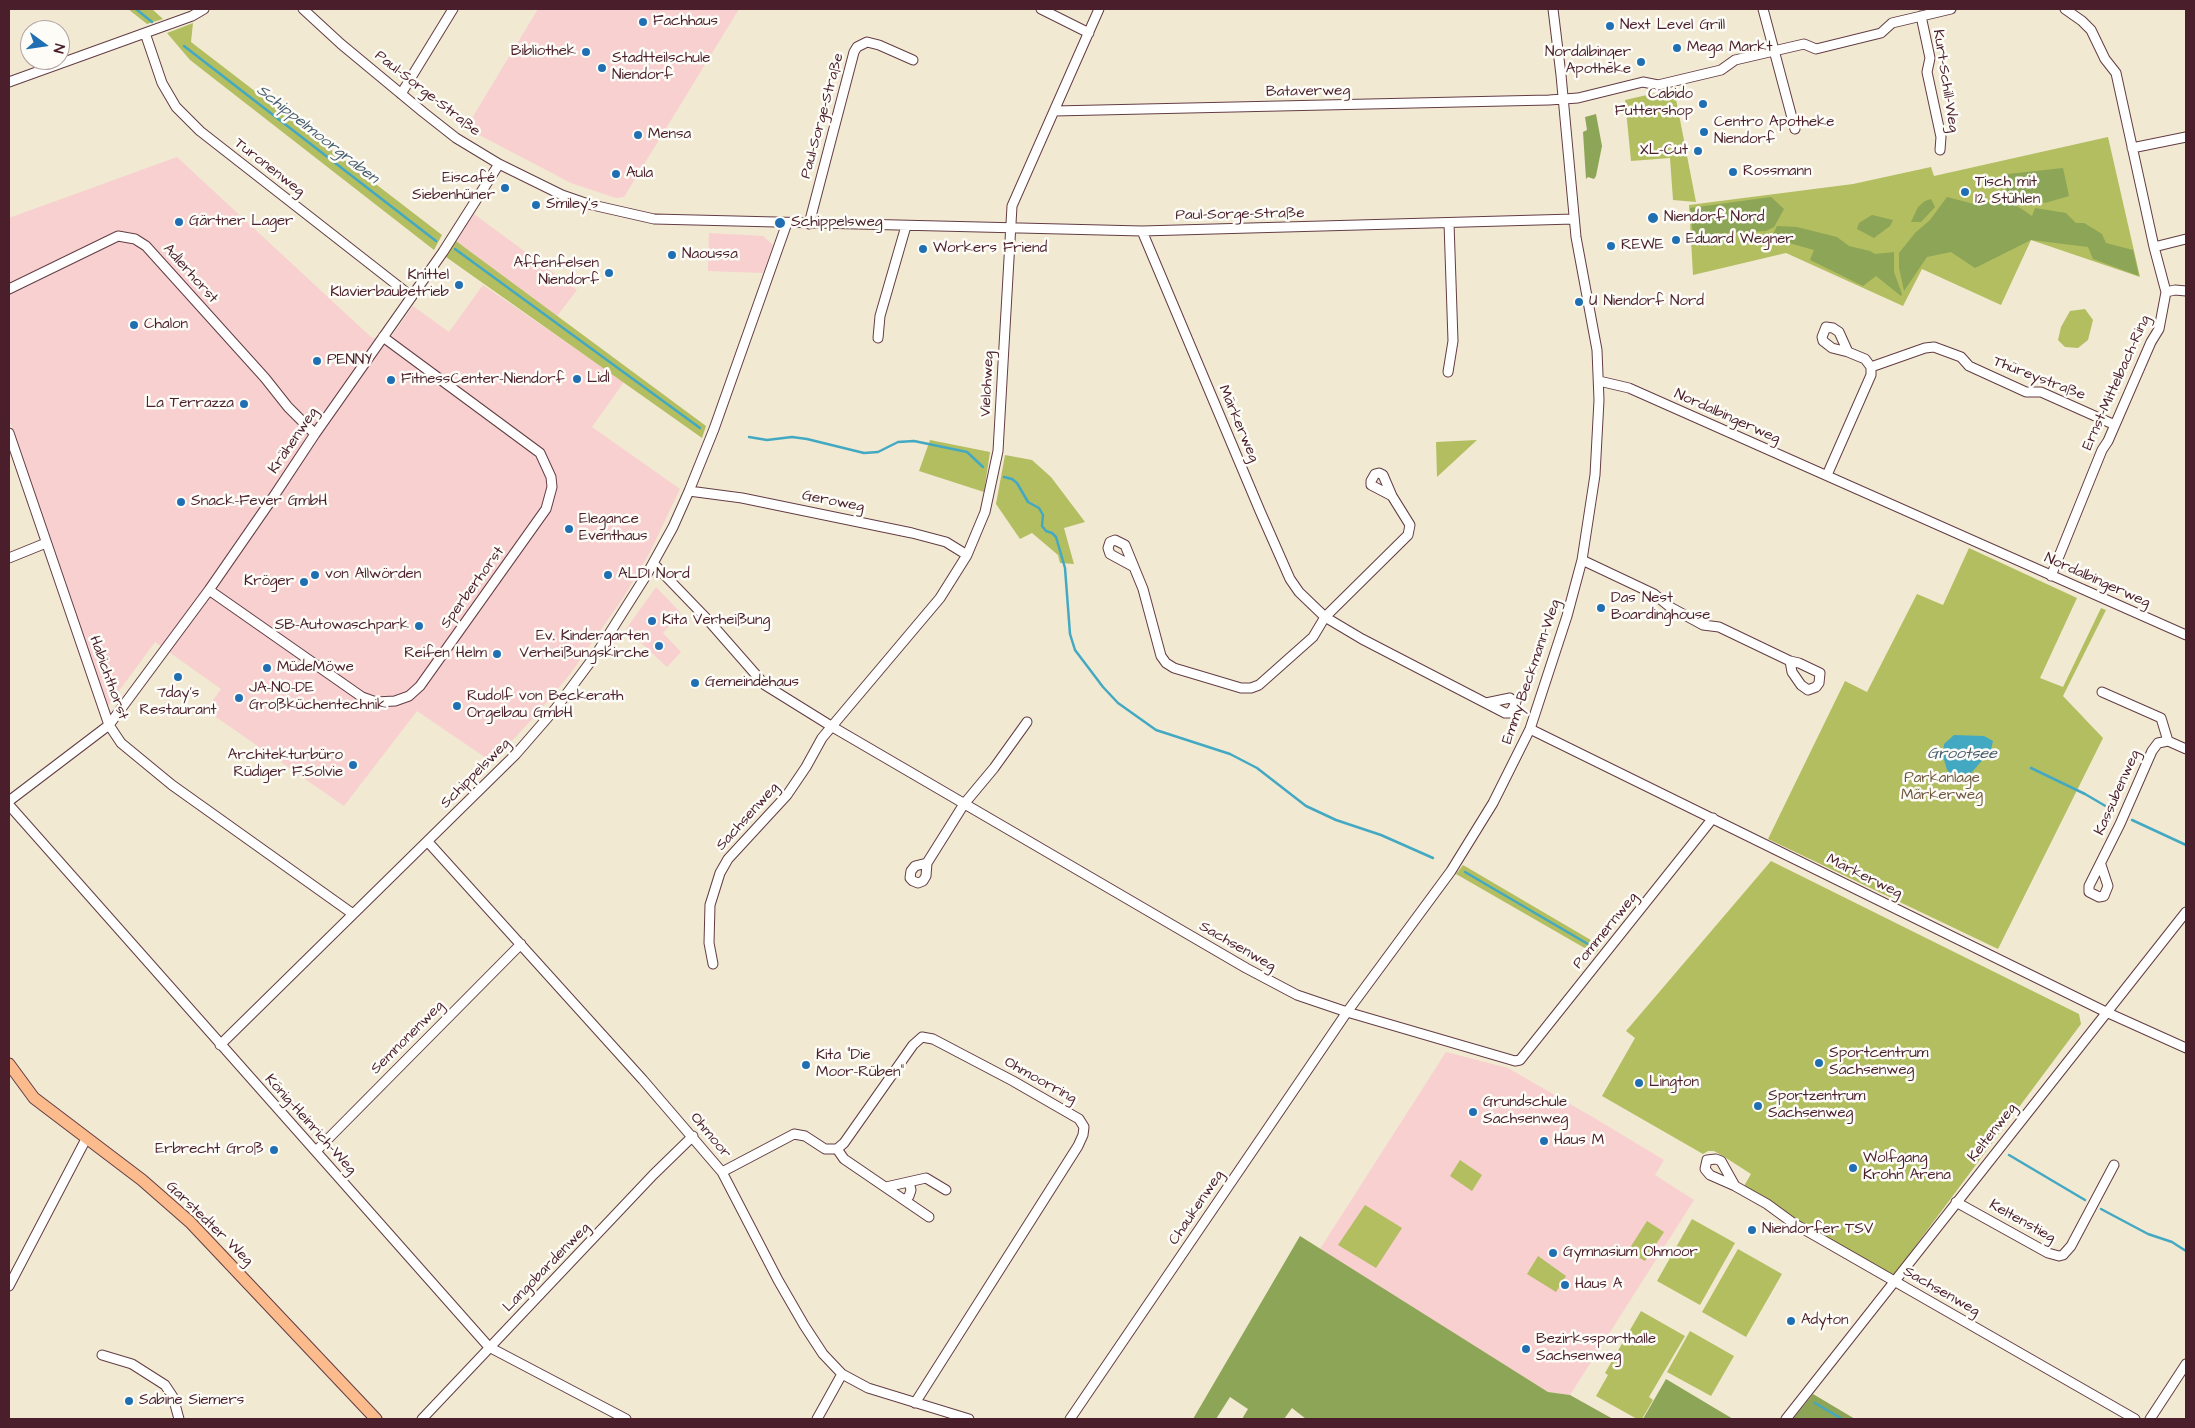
<!DOCTYPE html>
<html>
<head>
<meta charset="utf-8">
<style>
  body { margin:0 }
  #map { position:relative; width:2195px; height:1428px; overflow:hidden; background:#f2e9d2; font-family:"Architects Daughter",sans-serif }
  canvas { display:block }
  .frame { position:absolute; inset:0; border:10px solid #4a1f2b; pointer-events:none }
  .north { position:absolute; left:20px; top:20px; width:50px; height:50px; box-sizing:border-box; background:#fdfcf7; border:1px solid #b5a4a5; border-radius:50%; rotate:104deg; font-size:14px; font-weight:700; line-height:20px; text-align:center; color:#4a1f2b }
  .north::after { content:''; display:block; margin:auto; width:18px; height:22px; background:#1f6fb2; clip-path:polygon(50% 0,100% 100%,50% 72%,0 100%) }
</style>
</head>
<body>
<div id="map">
<canvas width="2195" height="1428"></canvas>
<div class="frame"></div>
<div class="north">N</div>
</div>
<script>
const c = document.querySelector('canvas').getContext('2d');
c.lineJoin = 'round';
function fillPath(path, color) { c.fillStyle = color; c.fill(path, 'evenodd'); }
const poly = rows => new Path2D(rows.map(r => 'M' + r).join(''));
function strokePath(path, color, width, dash) { c.strokeStyle = color; c.lineWidth = width; c.lineCap = dash ? 'butt' : 'round'; c.setLineDash(dash || []); c.stroke(path); }
function drawText(font, color, halo, rows, align = 'center') {
  c.font = font + ' "Architects Daughter",sans-serif'; c.lineWidth = 5; c.setLineDash([]); c.textBaseline = 'middle'; c.strokeStyle = halo; c.fillStyle = color; for (const [text, x, y, turn = 0] of rows) {
    c.save(); c.translate(x, y); c.rotate((+turn || 0) * Math.PI / 180); c.textAlign = isNaN(turn) ? turn : align; if (halo) c.strokeText(text, 0, 0); c.fillText(text, 0, 0); c.restore();
  }
}
fillPath(poly([
  [538,9,739,9,624,197,616,198,571,183,466,128],
  [177,157,372,338,391,337,413,306,449,332,483,285,624,382,592,427,680,489,650,552,623,598,571,673,536,715,492,762,417,711,344,806,206,710,221,689,155,642,105,710,9,419,9,218],
  [474,214,577,290,557,316,456,241],
  [709,233,763,236,773,245,763,273,708,271],
  [656,587,681,613,663,633,681,652,667,667,626,629],
  [1446,1052,1508,1068,1596,1119,1664,1160,1655,1175,1694,1200,1570,1395,1548,1392,1320,1249]
]), '#f7d0cf');
fillPath(poly([
  [128,9,152,9,163,19,147,24],
  [193,23,191,42,442,235,434,250,190,60,167,33],
  [1669,90,1675,94,1696,202,1673,200,1670,158,1631,161,1625,100],
  [2108,137,2140,277,2031,240,2001,305,1922,269,1903,306,1786,253,1693,275,1689,205,1853,184,1931,167,1934,176],
  [456,241,706,426,702,438,446,257],
  [2085,309,2093,320,2088,340,2078,348,2065,347,2058,340,2061,327,2070,311],
  [930,440,990,452,984,492,919,471],
  [1477,440,1437,477,1436,442],
  [1005,455,1032,460,1051,477,1085,522,1064,528,1074,564,1060,563,1058,555,1032,533,1020,539,996,504],
  [1969,548,2077,598,2040,678,2063,687,2101,608,2106,610,2063,696,2103,738,1998,949,1768,839,1845,681,1867,692,1917,594,1943,605],
  [1771,861,2079,1014,2081,1024,1893,1276,1795,1220,1770,1202,1744,1186,1751,1174,1723,1156,1714,1151,1708,1151,1703,1154,1602,1096,1635,1038,1626,1031],
  [1463,865,1601,946,1595,954,1456,874],
  [1460,1160,1482,1175,1472,1191,1450,1176],
  [1365,1205,1402,1228,1376,1268,1338,1245],
  [1692,1219,1735,1243,1700,1305,1657,1281],
  [1647,1221,1664,1232,1645,1261,1628,1251],
  [1738,1249,1782,1274,1746,1337,1702,1312],
  [1538,1256,1566,1276,1556,1292,1527,1274],
  [1641,1311,1685,1336,1649,1397,1653,1400,1642,1419,1637,1419,1596,1396,1608,1375,1605,1373],
  [1690,1331,1734,1356,1711,1396,1667,1372]
]), '#b2be60');
fillPath(poly([
  [1596,114,1602,146,1596,176,1594,179,1588,177,1586,179,1583,132,1587,130,1585,117],
  [2063,168,2069,196,2045,203,2007,192,2004,187,2008,174],
  [1771,197,1784,209,1774,227,1766,231,1693,235,1690,208],
  [1947,197,1978,205,2004,197,2032,216,2035,208,2066,213,2076,223,2084,223,2102,234,2106,243,2133,250,2139,276,2093,259,2088,247,2031,240,1975,268,1951,252,1927,257,1904,291,1899,268,1899,253,1915,233,1930,220],
  [1931,199,1935,207,1921,222,1911,222,1918,207,1925,201],
  [1872,215,1893,220,1890,226,1874,238,1857,229,1859,223],
  [1777,226,1797,227,1837,237,1849,246,1870,251,1875,254,1894,252,1894,272,1902,294,1901,296,1876,276,1863,286,1810,260,1814,250,1771,238],
  [1300,1236,1548,1392,1570,1395,1613,1419,1306,1419,1292,1408,1284,1419,1242,1419,1248,1409,1230,1397,1216,1419,1193,1419],
  [1666,1379,1733,1419,1643,1419],
  [1813,1394,1855,1419,1793,1419]
]), '#8da556');
fillPath(poly([
  [1954,735,1984,736,1993,741,1991,750,1967,778,1959,780,1955,779,1947,770,1943,756,1944,744]
]), '#43a9c3');
strokePath(poly([
  [136,9,152,22],
  [184,46,436,241],
  [455,249,700,428],
  [749,437,767,440,792,437,807,439,864,453,878,452,898,442,914,441,967,452,983,467],
  [1004,477,1012,479,1017,483,1028,502,1039,508,1043,515,1042,526,1046,531,1052,533,1056,537,1065,568,1070,634,1075,650,1103,687,1118,703,1156,730,1230,754,1257,768,1306,806,1336,820,1381,835,1433,858],
  [2031,768,2085,794,2114,811],
  [2132,820,2186,845],
  [1465,872,1593,947],
  [2009,1155,2085,1200],
  [2101,1209,2148,1234,2172,1242,2186,1251],
  [1815,1403,1842,1419]
]), '#43a9c3', 2.5);
const minor = poly([
  [303,9,341,44,423,112,456,138,499,164,562,195,588,204,654,219,1142,231,1574,219],
  [1041,9,1089,33],
  [1763,9,1795,129],
  [1921,16,1930,58,1927,72,1941,137,1940,150],
  [145,33,162,83,176,107,200,131,411,296],
  [9,82,192,16,204,9],
  [401,94,453,9],
  [1054,111,1549,100,1578,98,1643,82,1658,85,1721,70,1735,60,1804,44,1816,49,1881,33,1892,23,1951,9],
  [2132,148,2186,137],
  [809,224,854,52,857,47,867,42,879,45,913,60],
  [1142,231,1260,511,1290,579,1299,592,1325,617,1362,639,1505,713,1510,713,1515,705,1514,701,1510,698,1486,703],
  [2154,247,2186,239],
  [9,289,118,236,135,239,146,246,265,378,288,407,315,434],
  [2166,292,2175,290,2186,291],
  [1826,327,1833,328,1839,332,1848,352,1832,348,1823,341,1822,337,1826,327],
  [878,338,880,316,906,226],
  [1871,367,1925,348,1934,347,1961,357,1969,366,2026,392,2041,392,2115,425],
  [1448,372,1453,341,1449,223],
  [1599,381,1629,388,2186,635],
  [9,433,109,725,121,743,172,785,353,914],
  [1827,475,1871,375,1871,367,1865,359,1848,352],
  [689,491,742,498,912,533,946,542,967,555],
  [9,558,46,543],
  [1582,560,1654,594,1670,607,1703,625,1719,627,1790,661,1799,663,1820,673,1819,683,1816,687,1808,690,1801,685,1792,672,1790,661],
  [653,563,708,620,765,685,831,726,1246,968,1297,995,1347,1012,1515,1061,1520,1060,1713,818],
  [1134,567,1125,545,1115,540,1110,542,1108,548,1110,554,1134,567,1143,589,1161,656,1166,663,1174,668,1241,688,1251,688,1259,685,1313,637,1325,617,1408,535,1410,525,1392,496,1383,475,1379,473,1375,474,1371,481,1371,485,1392,496],
  [2051,576,2102,450,2108,441,2151,342,2159,329,2166,292,2154,247,2116,73,2105,59,2091,30,2082,21,2065,9],
  [209,590,362,697,376,702,395,701,409,696,420,686,546,509,552,487,551,477,540,453,383,337],
  [2102,692,2161,718,2168,741],
  [1530,729,2106,1012,2186,1048],
  [9,801,109,725,209,590,272,499,315,434,443,252,499,164],
  [9,805,489,1347,626,1419],
  [428,842,643,1080,722,1172,778,1280,804,1325,823,1354,842,1374,868,1388,969,1419],
  [927,863,926,876,923,881,918,883,913,881,910,878,911,871,915,866,927,863,964,804,994,768,1027,722],
  [2101,865,2108,886,2104,896,2099,897,2089,892,2089,886,2120,824,2152,751,2158,743,2168,741,2186,749],
  [713,964,709,943,710,905,720,873,728,859,787,795,806,767,822,738,940,598,967,555,985,512,998,451,1012,206,1099,9],
  [220,1045,516,754,556,708,597,653,647,574,673,527,689,491,714,429,787,223],
  [837,1149,844,1159,929,1217],
  [316,1151,521,944],
  [722,1172,794,1134,805,1136,825,1149,837,1149,844,1143,913,1045,922,1037,933,1039,1013,1081,1079,1119,1084,1127,1083,1135,1078,1146,915,1403],
  [1735,1186,1721,1161,1716,1159,1707,1160,1705,1169,1710,1175,1735,1186,1767,1204,1793,1223,2135,1419],
  [886,1187,926,1178,946,1190],
  [905,1200,909,1196,911,1190,909,1182],
  [1956,1202,2048,1253,2059,1256,2063,1255,2071,1246,2114,1165],
  [9,1286,86,1139],
  [102,1355,132,1364,165,1385,173,1397,179,1419],
  [422,1419,653,1175,693,1136],
  [817,1419,842,1374],
  [1070,1419,1347,1012,1451,871,1493,803,1530,729,1567,616,1582,560,1595,475,1599,400,1597,350,1576,237,1561,75,1553,9],
  [1786,1419,2186,912],
  [2150,1419,2186,1364]
]);
const major = poly([
  [9,1064,34,1098,142,1180,190,1222,376,1419]
]);
strokePath(minor, '#633d44', 11);
strokePath(major, '#633d44', 13);
strokePath(minor, '#fff', 9);
strokePath(major, '#fbbb8c', 11);
for (const [x, y, r, color] of [
  [643,22,5,"#1f6fb2"],
  [1610,26,5,"#1f6fb2"],
  [1677,48,5,"#1f6fb2"],
  [586,52,5,"#1f6fb2"],
  [1641,62,5,"#1f6fb2"],
  [602,68,5,"#1f6fb2"],
  [1703,104,5,"#1f6fb2"],
  [1704,132,5,"#1f6fb2"],
  [638,135,5,"#1f6fb2"],
  [1698,151,5,"#1f6fb2"],
  [1733,172,5,"#1f6fb2"],
  [616,174,5,"#1f6fb2"],
  [505,188,5,"#1f6fb2"],
  [1965,192,5,"#1f6fb2"],
  [536,205,5,"#1f6fb2"],
  [1653,218,6,"#1f6fb2"],
  [179,222,5,"#1f6fb2"],
  [780,223,6,"#1f6fb2"],
  [1676,240,5,"#1f6fb2"],
  [1611,246,5,"#1f6fb2"],
  [923,249,5,"#1f6fb2"],
  [672,255,5,"#1f6fb2"],
  [609,273,5,"#1f6fb2"],
  [459,285,5,"#1f6fb2"],
  [1579,302,5,"#1f6fb2"],
  [134,325,5,"#1f6fb2"],
  [317,361,5,"#1f6fb2"],
  [577,379,5,"#1f6fb2"],
  [391,380,5,"#1f6fb2"],
  [244,404,5,"#1f6fb2"],
  [181,502,5,"#1f6fb2"],
  [569,529,5,"#1f6fb2"],
  [315,575,5,"#1f6fb2"],
  [608,575,5,"#1f6fb2"],
  [304,582,5,"#1f6fb2"],
  [1601,608,5,"#1f6fb2"],
  [652,621,5,"#1f6fb2"],
  [419,626,5,"#1f6fb2"],
  [659,646,5,"#1f6fb2"],
  [497,654,5,"#1f6fb2"],
  [267,668,5,"#1f6fb2"],
  [178,677,5,"#1f6fb2"],
  [695,683,5,"#1f6fb2"],
  [239,698,5,"#1f6fb2"],
  [457,706,5,"#1f6fb2"],
  [353,765,5,"#1f6fb2"],
  [1819,1063,5,"#1f6fb2"],
  [806,1065,5,"#1f6fb2"],
  [1639,1083,5,"#1f6fb2"],
  [1758,1106,5,"#1f6fb2"],
  [1473,1112,5,"#1f6fb2"],
  [1544,1141,5,"#1f6fb2"],
  [274,1150,5,"#1f6fb2"],
  [1853,1168,5,"#1f6fb2"],
  [1752,1230,5,"#1f6fb2"],
  [1553,1253,5,"#1f6fb2"],
  [1565,1285,5,"#1f6fb2"],
  [1791,1321,5,"#1f6fb2"],
  [1526,1349,5,"#1f6fb2"],
  [129,1401,5,"#1f6fb2"]
]) { const dot = new Path2D(); dot.arc(x, y, r, 0, 2 * Math.PI); c.fillStyle = color; c.fill(dot); strokePath(dot, '#fdfcf7', 2); }
drawText('15px', '#4a1f2b', '#fdfcf7', [
  ["Fachhaus",653,22],
  ["Next Level Grill",1620,26],
  ["Mega Markt",1687,48],
  ["Bibliothek",576,52,"right"],
  ["Nordalbinger",1631,53,"right"],
  ["Apotheke",1631,70,"right"],
  ["Stadtteilschule",612,59],
  ["Niendorf",612,76],
  ["Cabido",1693,95,"right"],
  ["Futtershop",1693,112,"right"],
  ["Centro Apotheke",1714,123],
  ["Niendorf",1714,140],
  ["Mensa",648,135],
  ["XL-Cut",1688,151,"right"],
  ["Rossmann",1743,172],
  ["Aula",626,174],
  ["Eiscafé",495,179,"right"],
  ["Siebenhüner",495,196,"right"],
  ["Tisch mit",1975,183],
  ["12 Stühlen",1975,200],
  ["Smiley's",546,205],
  ["Niendorf Nord",1664,218],
  ["Gärtner Lager",189,222],
  ["Schippelsweg",791,223],
  ["Eduard Wegner",1686,240],
  ["REWE",1621,246],
  ["Workers Friend",933,249],
  ["Naoussa",682,255],
  ["Affenfelsen",599,264,"right"],
  ["Niendorf",599,281,"right"],
  ["Knittel",449,276,"right"],
  ["Klavierbaubetrieb",449,293,"right"],
  ["U Niendorf Nord",1589,302],
  ["Chalon",144,325],
  ["PENNY",327,361],
  ["Lidl",587,379],
  ["FitnessCenter-Niendorf",401,380],
  ["La Terrazza",234,404,"right"],
  ["Snack-Fever GmbH",191,502],
  ["Elegance",579,520],
  ["Eventhaus",579,537],
  ["von Allwörden",325,575],
  ["ALDI Nord",618,575],
  ["Kröger",294,582,"right"],
  ["Das Nest",1611,599],
  ["Boardinghouse",1611,616],
  ["Kita Verheißung",662,621],
  ["SB-Autowaschpark",409,626,"right"],
  ["Ev. Kindergarten",649,637,"right"],
  ["Verheißungskirche",649,654,"right"],
  ["Reifen Helm",487,654,"right"],
  ["MüdeMöwe",277,668],
  ["Gemeindehaus",705,683],
  ["JA-NO-DE",249,689],
  ["Großküchentechnik",249,706],
  ["7day's",178,694,"center"],
  ["Restaurant",178,711,"center"],
  ["Rudolf von Beckerath",467,697],
  ["Orgelbau GmbH",467,714],
  ["Architekturbüro",343,756,"right"],
  ["Rüdiger F.Solvie",343,773,"right"],
  ["Sportcentrum",1829,1054],
  ["Sachsenweg",1829,1071],
  ["Kita \"Die",816,1056],
  ["Moor-Rüben\"",816,1073],
  ["Lington",1649,1083],
  ["Sportzentrum",1768,1097],
  ["Sachsenweg",1768,1114],
  ["Grundschule",1483,1103],
  ["Sachsenweg",1483,1120],
  ["Haus M",1554,1141],
  ["Erbrecht Groß",264,1150,"right"],
  ["Wolfgang",1863,1159],
  ["Krohn Arena",1863,1176],
  ["Niendorfer TSV",1762,1230],
  ["Gymnasium Ohmoor",1563,1253],
  ["Haus A",1575,1285],
  ["Adyton",1801,1321],
  ["Bezirkssporthalle",1536,1340],
  ["Sachsenweg",1536,1357],
  ["Sabine Siemers",139,1401]
], 'left');
drawText('15px', '#4a1f2b', '#fdfcf7', [
  ["Kurt-Schill-Weg",1945,81,81],
  ["Bataverweg",1308,92,-1],
  ["Paul-Sorge-Straße",427,94,38],
  ["Paul-Sorge-Straße",823,116,-75],
  ["Turonenweg",269,168,38],
  ["Paul-Sorge-Straße",1240,215,-1],
  ["Adlerhorst",190,274,48],
  ["Thüreystraße",2039,379,21],
  ["Ernst-Mittelbach-Ring",2117,383,-66],
  ["Vielohweg",988,384,-87],
  ["Nordalbingerweg",1727,417,24],
  ["Märkerweg",1238,424,67],
  ["Krähenweg",294,441,-56],
  ["Geroweg",833,502,11],
  ["Nordalbingerweg",2097,581,24],
  ["Sperberhorst",473,588,-54],
  ["Emmy-Beckmann-Weg",1532,672,-71],
  ["Habichthorst",108,678,70],
  ["Schippelsweg",476,774,-45],
  ["Kassubenweg",2118,793,-66],
  ["Sachsenweg",748,817,-48],
  ["Märkerweg",1864,877,26],
  ["Pommernweg",1606,931,-51],
  ["Sachsenweg",1237,947,30],
  ["Semnonenweg",408,1038,-45],
  ["Ohmoorring",1040,1081,29],
  ["König-Heinrich-Weg",310,1125,48],
  ["Keltenweg",1993,1133,-52],
  ["Ohmoor",710,1136,50],
  ["Chaukenweg",1197,1208,-56],
  ["Keltenstieg",2022,1222,29],
  ["Garstedter Weg",209,1224,44],
  ["Langobardenweg",547,1268,-46],
  ["Sachsenweg",1941,1292,30]
]);
drawText('15px', '#6e573e', '#fdfcf7', [
  ["Parkanlage",1942,779],
  ["Märkerweg",1942,796]
]);
drawText('italic 16px', '#475d6f', '#fdfcf7', [
  ["Schippelmoorgraben",317,135,38],
  ["Grootsee",1962,755]
]);
</script>
</body>
</html>
